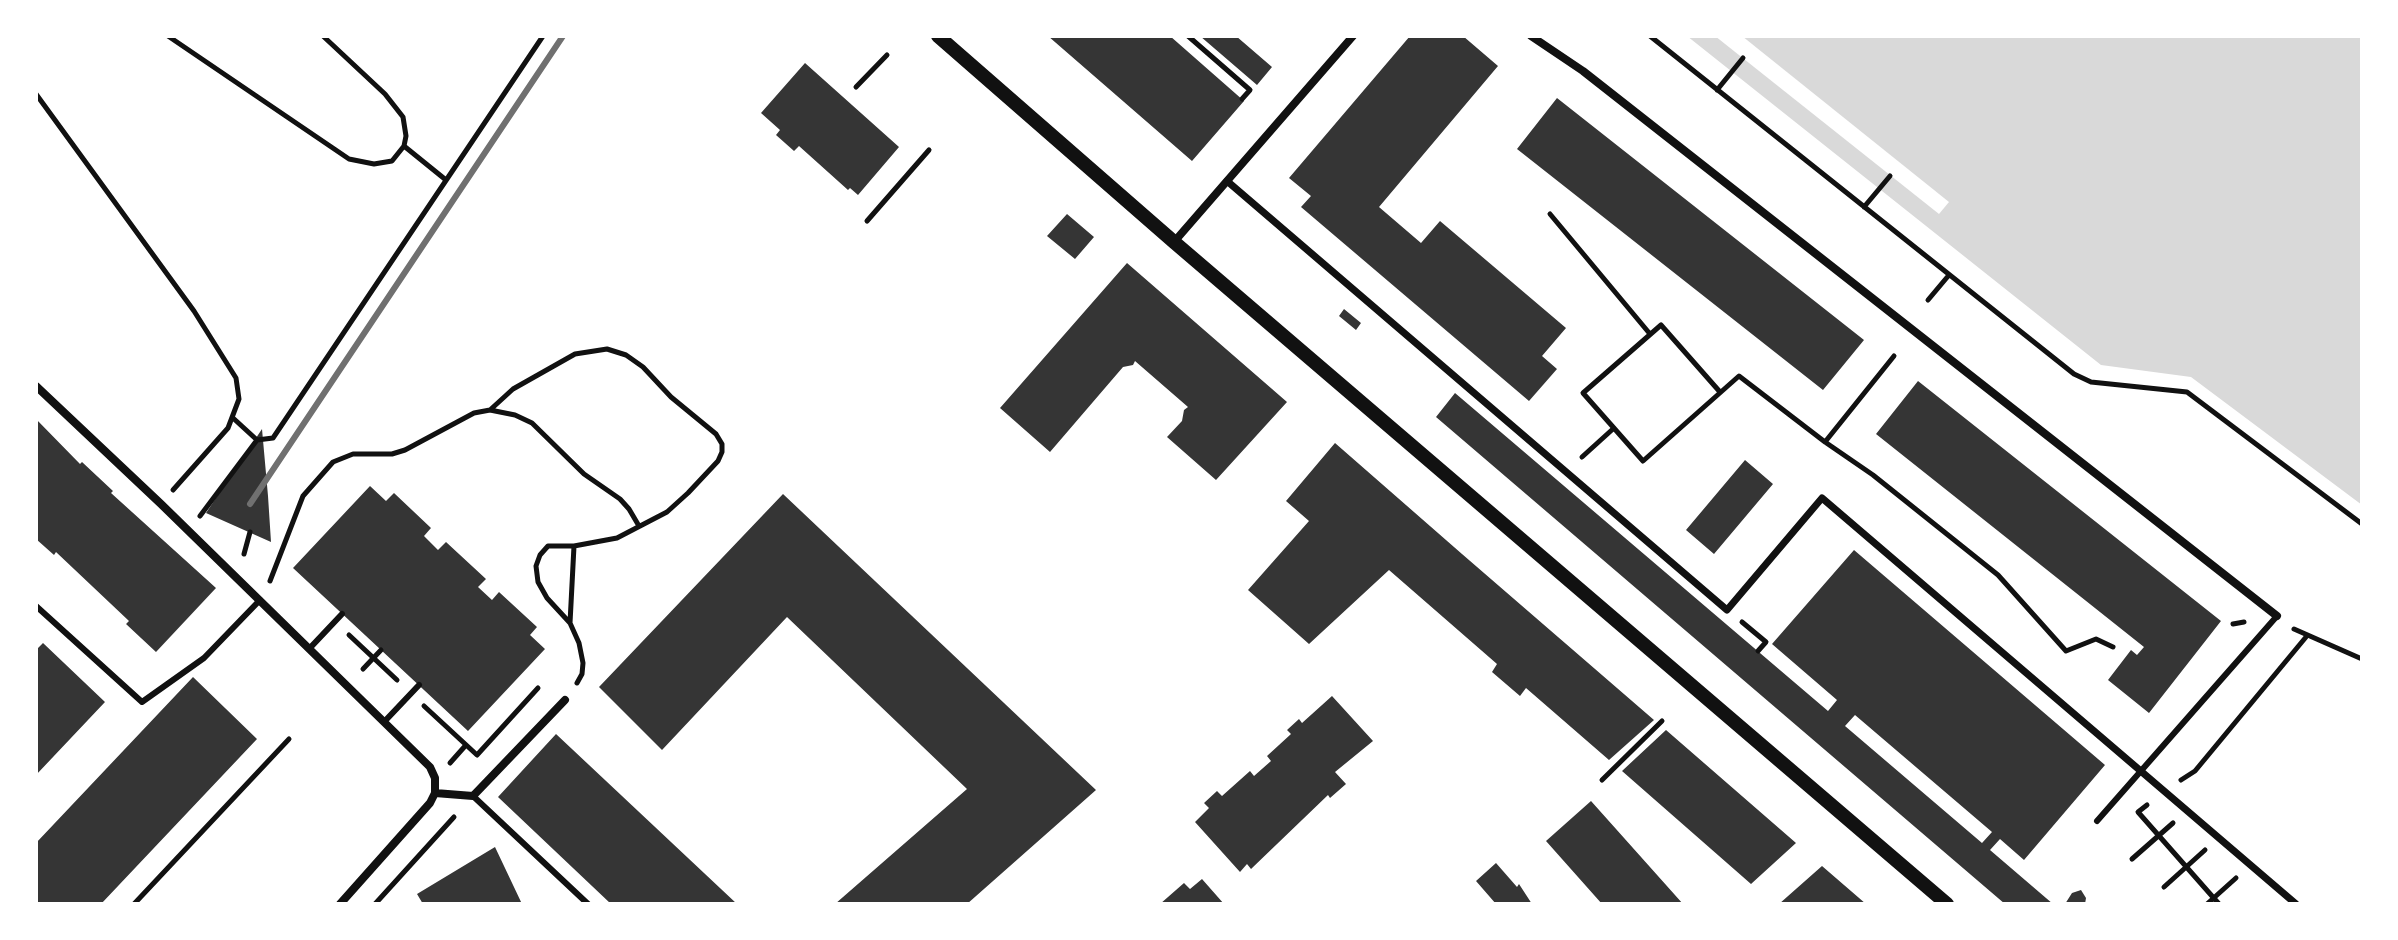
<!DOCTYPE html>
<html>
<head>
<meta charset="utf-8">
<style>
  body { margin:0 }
  #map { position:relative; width:2398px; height:940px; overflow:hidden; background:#fff; font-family:Literata,serif }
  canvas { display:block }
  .frame { position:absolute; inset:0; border:38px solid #fff; pointer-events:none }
</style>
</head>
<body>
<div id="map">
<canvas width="2398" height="940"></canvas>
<div class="frame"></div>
</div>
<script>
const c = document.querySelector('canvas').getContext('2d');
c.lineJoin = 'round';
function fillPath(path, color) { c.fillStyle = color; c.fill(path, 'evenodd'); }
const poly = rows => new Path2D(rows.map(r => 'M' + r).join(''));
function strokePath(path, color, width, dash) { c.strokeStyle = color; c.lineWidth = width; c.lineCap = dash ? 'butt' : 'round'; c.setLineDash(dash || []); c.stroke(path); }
fillPath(poly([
  [1687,36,2362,36,2362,505,2191,377,2101,365]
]), '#d9d9d9');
fillPath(poly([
  [1715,36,1742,36,1949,202,1939,214]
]), '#fff');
fillPath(poly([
  [1048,36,1170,36,1244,101,1192,161],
  [1200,36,1236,36,1272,67,1257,85],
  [1410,36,1463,36,1498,66,1379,207,1421,243,1440,221,1566,328,1542,356,1557,369,1529,401,1301,207,1311,196,1289,178],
  [805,63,899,147,858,195,850,188,848,190,799,146,794,151,776,135,780,130,761,113],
  [1557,98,1864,340,1823,390,1517,149],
  [1067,214,1094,237,1075,259,1047,236],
  [1127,263,1287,402,1216,480,1167,437,1182,421,1184,410,1188,407,1135,361,1133,365,1123,367,1050,452,1000,408],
  [1344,309,1361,323,1356,330,1339,316],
  [1918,381,2221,621,2149,713,2108,680,2131,650,2137,655,2144,647,1876,434],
  [1455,393,1828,711,1837,700,1772,644,1854,550,2105,765,2024,860,2000,839,1990,850,2053,904,2005,904,1436,417],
  [1855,715,1992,832,1982,843,1845,726],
  [36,419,80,464,82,462,113,491,111,493,216,588,156,652,126,624,129,621,56,552,54,555,36,539],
  [262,429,268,496,271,542,206,513],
  [1335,443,1462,554,1654,720,1609,760,1526,688,1520,696,1492,672,1497,664,1389,570,1309,644,1248,590,1309,521,1286,501],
  [1745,460,1773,484,1714,554,1686,530],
  [370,486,386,501,394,493,431,528,424,536,438,550,446,542,486,579,478,587,492,600,499,592,537,627,530,635,545,649,468,731,293,568],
  [783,494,1096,790,967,904,835,904,967,789,787,617,662,750,599,687],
  [43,643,105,702,36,775,36,650],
  [193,677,257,739,101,904,36,904,36,843],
  [1332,696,1373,741,1335,772,1346,784,1330,798,1328,795,1251,869,1247,864,1240,872,1195,822,1209,808,1204,803,1217,791,1222,796,1250,771,1254,776,1271,761,1267,756,1291,734,1287,730,1299,719,1302,723],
  [1666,730,1796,843,1751,884,1622,771],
  [556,734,737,904,611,904,498,797],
  [1591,801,1683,904,1602,904,1546,841],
  [495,847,522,904,423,904,417,894],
  [1496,863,1517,887,1519,884,1532,904,1496,904,1476,881],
  [1822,866,1866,904,1779,904],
  [1202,879,1224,904,1160,904,1184,883,1190,889],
  [2081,890,2086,898,2085,904,2065,904,2072,893]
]), '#353535');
strokePath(poly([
  [168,36,349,159,374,164,392,161,404,146,406,136,403,117,385,94,323,36],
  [1188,36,1250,90,1242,99],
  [1650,36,2074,374,2091,382,2187,392,2362,524],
  [856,87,887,55],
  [1717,90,1743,58],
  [36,94,194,311,236,378,239,399,228,428,173,490],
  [404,146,446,180],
  [1864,207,1890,176],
  [1550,214,1650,334],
  [867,221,929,150],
  [1928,300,1949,275],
  [1720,392,1661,325,1583,393,1643,461,1739,376,1825,442,1873,475,1998,575,2066,651,2096,639,2113,647],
  [490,410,515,415,532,423,584,474,620,499,629,509,639,526],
  [233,418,257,440,273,438,543,36],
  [1825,442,1894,356],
  [1582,457,1614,428],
  [200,516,257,440],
  [244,554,250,532],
  [270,581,303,496,333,462,353,454,392,454,405,450,474,413,490,410,513,389,575,354,607,349,626,355,643,367,671,397,716,434,722,444,722,452,718,461,688,493,667,512,617,538,574,546,548,546,540,555,536,566,538,582,547,598,570,623,579,643,583,663,582,674,577,683],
  [1742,622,1766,642,1758,651],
  [570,623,574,546],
  [2233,624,2244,622],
  [2294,629,2362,659],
  [349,635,397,680],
  [363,669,381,650],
  [424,706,477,755,538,688],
  [450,763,466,745],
  [1602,780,1662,721],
  [2181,780,2195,771,2306,637],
  [2147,805,2138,812,2219,904],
  [2132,859,2173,823],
  [2164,887,2205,850],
  [134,904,289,739],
  [375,904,454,817],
  [2207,904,2236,878]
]), '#111', 5);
strokePath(poly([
  [36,606,142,702,204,658,260,600],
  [309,649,342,614],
  [384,722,419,685],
  [473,796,588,904],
  [2097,821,2277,616]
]), '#111', 6);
strokePath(poly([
  [1227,181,1727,610,1822,498,2296,904]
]), '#111', 7);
strokePath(poly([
  [1531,36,1583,71,2277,616],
  [1174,242,1353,36],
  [36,386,161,504,430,767,435,778,435,793],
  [340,904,430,803,435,793,473,796,565,700]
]), '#111', 8);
strokePath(poly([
  [938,36,1174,242,1947,904]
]), '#111', 14);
strokePath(poly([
  [250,504,563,36]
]), '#707070', 6);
</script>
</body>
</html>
